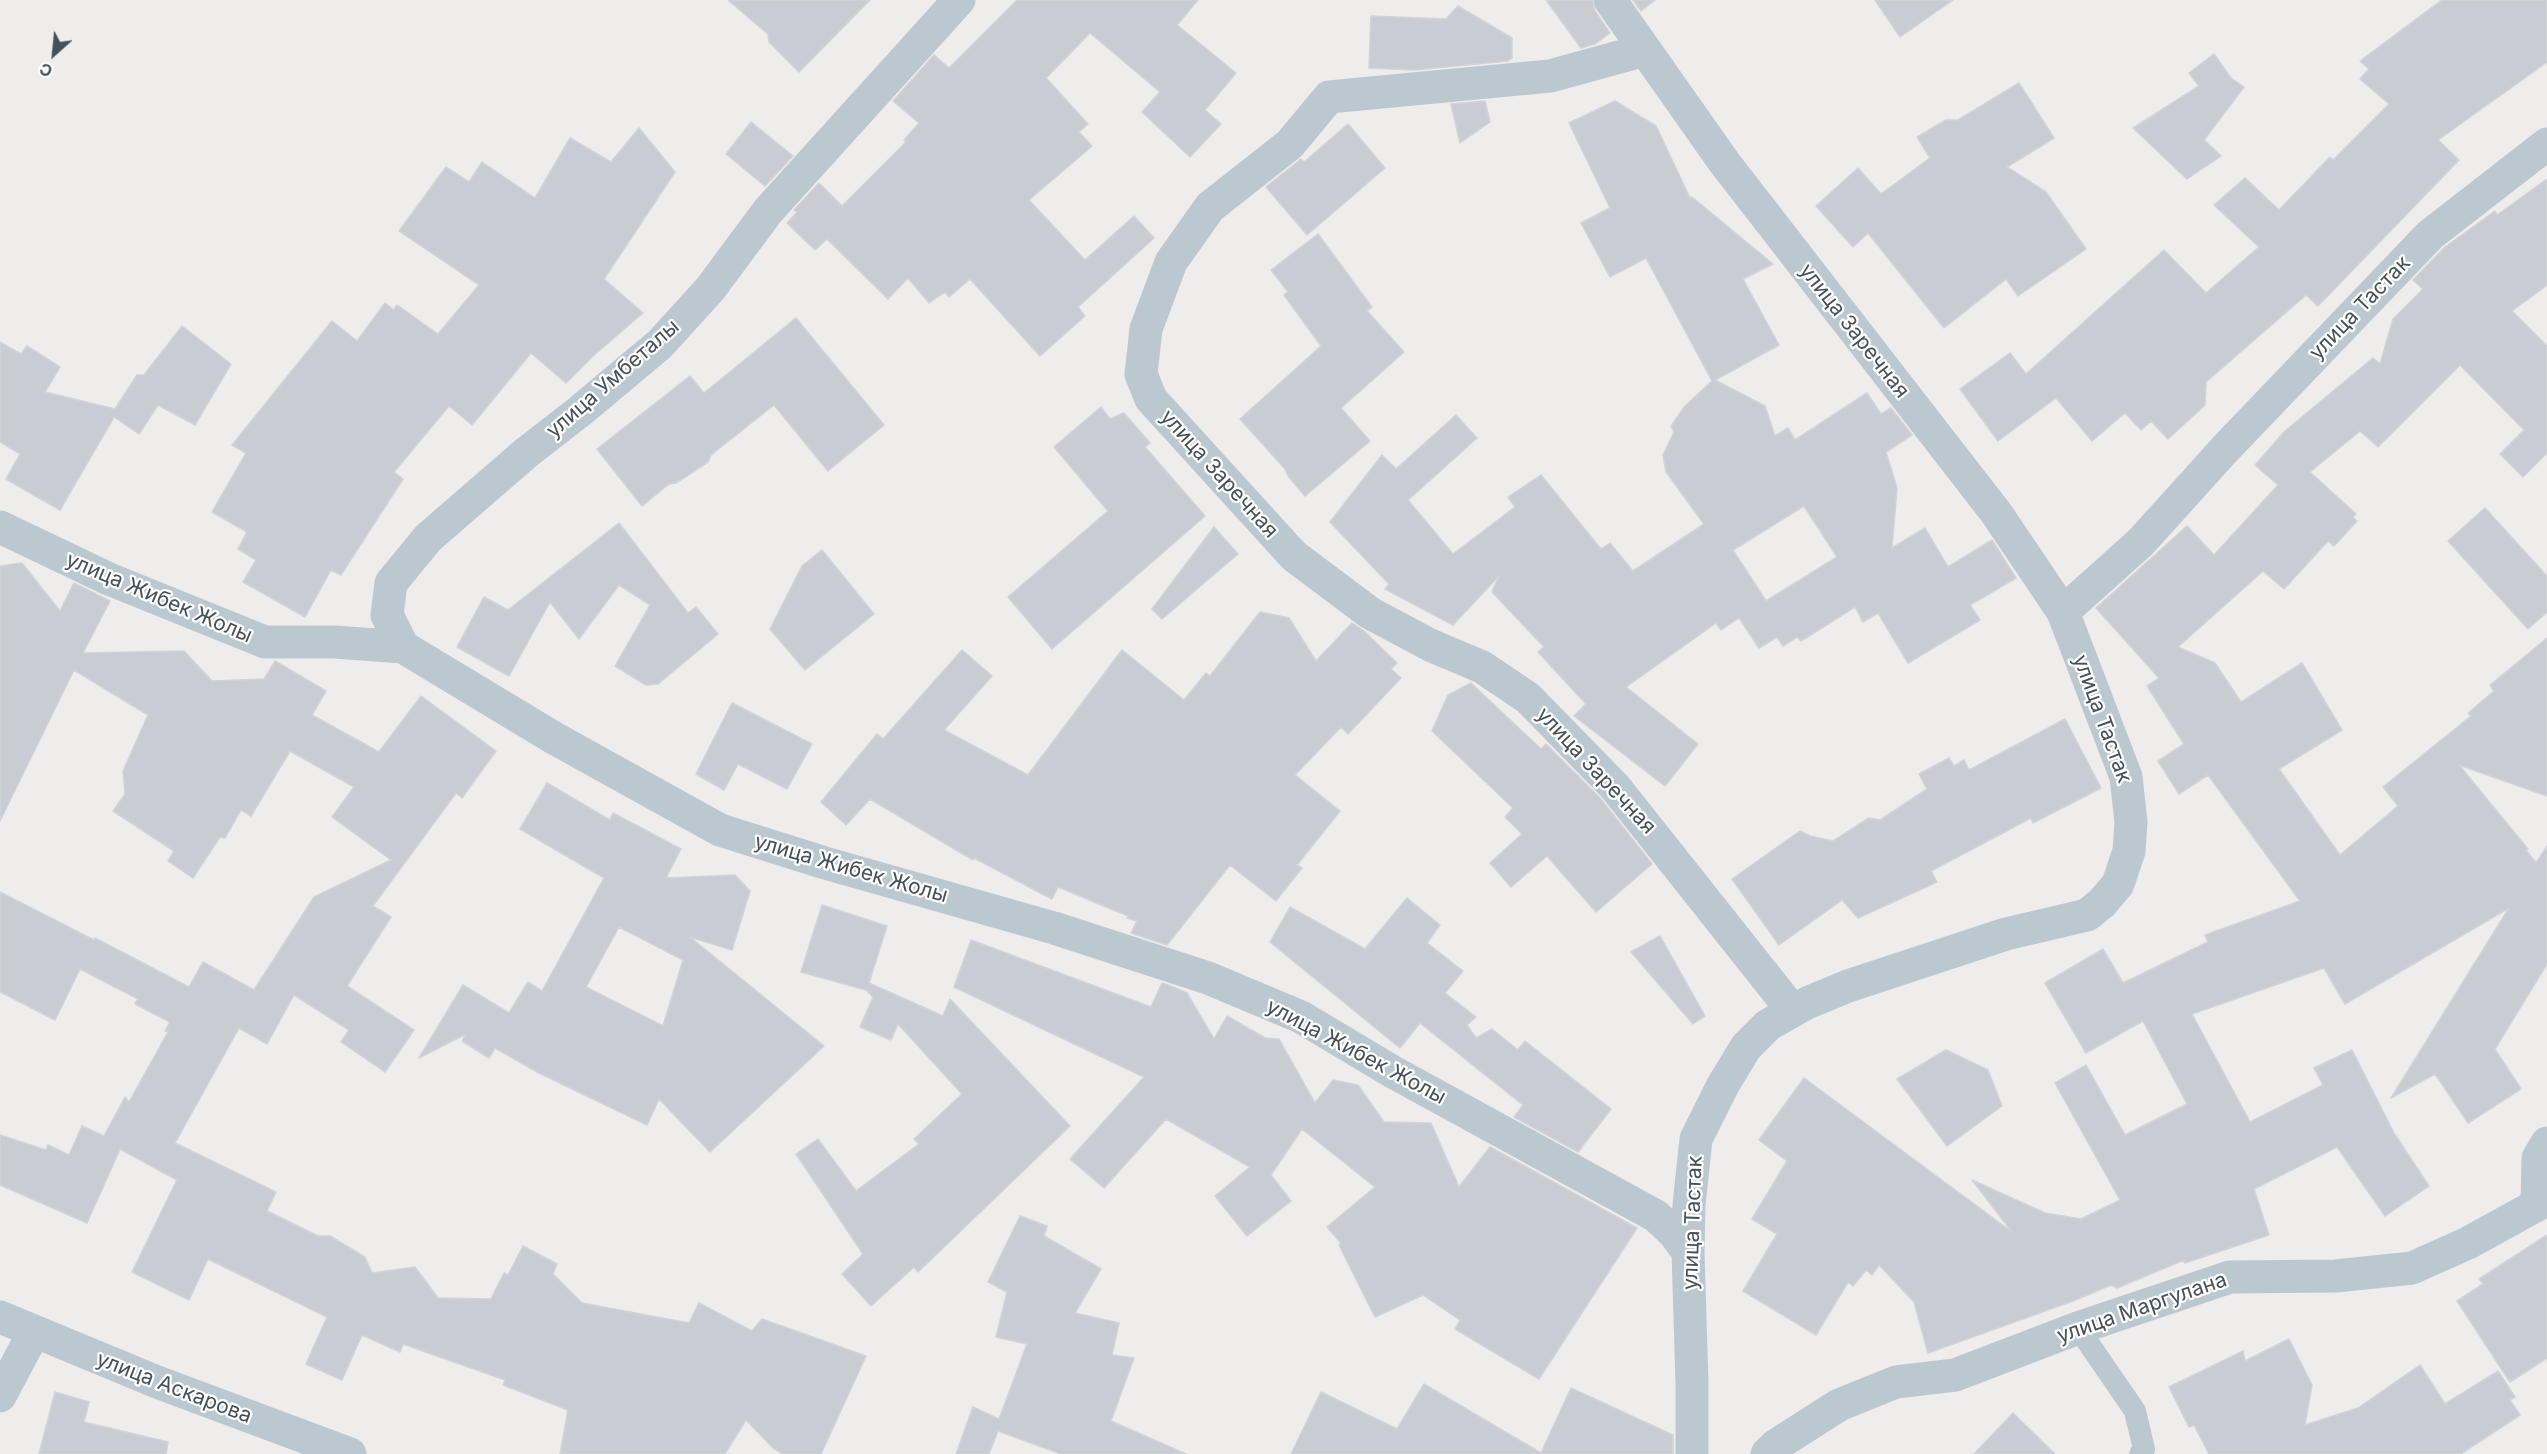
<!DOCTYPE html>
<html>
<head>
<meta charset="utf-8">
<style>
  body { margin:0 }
  #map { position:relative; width:2547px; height:1454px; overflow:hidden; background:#efecec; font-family:Inter,sans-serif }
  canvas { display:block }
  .north { position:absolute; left:24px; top:24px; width:60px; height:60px; -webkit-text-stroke:4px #fff; paint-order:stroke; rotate:207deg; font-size:16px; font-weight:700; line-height:24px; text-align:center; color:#44515b }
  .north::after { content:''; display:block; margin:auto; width:21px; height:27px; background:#44515b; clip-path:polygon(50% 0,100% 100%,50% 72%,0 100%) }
</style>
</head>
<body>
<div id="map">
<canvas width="2547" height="1454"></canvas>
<div class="north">С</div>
</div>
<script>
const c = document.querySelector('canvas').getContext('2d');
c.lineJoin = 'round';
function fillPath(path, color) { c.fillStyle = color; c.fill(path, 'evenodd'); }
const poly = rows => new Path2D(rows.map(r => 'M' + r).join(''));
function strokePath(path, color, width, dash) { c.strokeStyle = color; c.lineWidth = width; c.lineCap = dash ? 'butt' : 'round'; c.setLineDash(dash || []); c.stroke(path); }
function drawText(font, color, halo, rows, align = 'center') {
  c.font = font + ' Inter,sans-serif'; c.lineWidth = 4.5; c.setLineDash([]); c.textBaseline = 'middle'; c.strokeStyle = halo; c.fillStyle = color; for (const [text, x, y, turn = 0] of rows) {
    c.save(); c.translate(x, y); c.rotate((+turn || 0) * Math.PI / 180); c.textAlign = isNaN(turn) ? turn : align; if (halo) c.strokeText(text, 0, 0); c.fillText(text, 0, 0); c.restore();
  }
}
const building = poly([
  [728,0,870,0,799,72,769,42,768,34,728,0],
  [1017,0,1198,0,1177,25,1236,73,1205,110,1221,124,1190,157,1142,112,1160,92,1090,33,1046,78,1088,124,1079,132,1092,146,1029,200,1085,260,1134,216,1154,238,1078,307,1085,316,1040,356,970,279,949,297,945,292,929,303,908,278,888,299,827,239,815,250,787,223,797,212,794,210,819,183,842,206,906,142,904,140,919,123,893,101,934,55,949,68,1017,0],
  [1546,0,1592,0,1595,11,1610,33,1595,44,1581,48,1546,0],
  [1633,0,1655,0,1641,11,1633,0],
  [1875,0,1953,0,1900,37,1875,0],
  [2442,0,2547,0,2547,62,2438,140,2459,160,2318,306,2306,295,2206,382,2205,405,2168,439,2151,421,2141,430,2125,413,2092,441,2056,398,1998,441,1960,389,2010,353,2026,374,2164,250,2206,293,2259,247,2214,205,2245,178,2279,210,2330,157,2333,160,2389,104,2360,79,2369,69,2360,61,2442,0],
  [1458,6,1512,38,1512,58,1508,61,1414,70,1369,68,1371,16,1446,19,1458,6],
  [2214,54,2231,78,2244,87,2204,140,2221,156,2187,179,2133,128,2199,86,2189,73,2214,54],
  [2019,83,2054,138,2007,167,2046,192,2086,249,2018,296,2006,279,1944,328,1868,233,1853,247,1816,206,1858,168,1881,194,1930,158,1917,137,1946,120,1958,120,2019,83],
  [1485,101,1490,122,1460,143,1451,104,1485,101],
  [1615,101,1656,126,1690,198,1692,197,1773,264,1743,279,1779,345,1715,380,1765,406,1775,436,1788,428,1795,440,1867,393,1881,414,1891,408,1912,435,1886,452,1897,488,1892,548,1925,528,1948,567,1992,540,2016,578,1970,605,1980,620,1908,663,1878,613,1863,622,1855,607,1801,641,1797,637,1783,646,1777,637,1759,648,1739,618,1721,630,1716,623,1626,687,1698,744,1665,786,1574,716,1586,704,1538,652,1544,647,1492,592,1499,576,1453,625,1385,589,1389,584,1330,522,1382,455,1396,469,1456,415,1477,438,1408,500,1453,554,1515,507,1508,497,1541,475,1601,549,1610,543,1633,571,1704,524,1666,472,1663,455,1674,432,1671,426,1685,406,1712,381,1646,258,1610,277,1581,223,1610,208,1569,123,1615,101],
  [1804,506,1837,557,1766,601,1733,550,1804,506],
  [751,122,793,156,765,186,726,154,751,122],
  [1348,124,1385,168,1307,235,1266,187,1301,159,1304,162,1348,124],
  [639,128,675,172,604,279,643,313,593,356,566,383,531,353,472,425,449,406,394,472,403,479,341,575,331,570,305,617,243,582,256,560,238,549,247,532,212,512,246,453,232,445,332,321,357,341,385,303,394,310,397,305,438,334,479,285,399,231,446,167,469,182,482,162,535,198,570,138,611,162,639,128],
  [2547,179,2547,285,2512,311,2547,346,2547,453,2523,477,2500,454,2524,430,2460,365,2378,447,2360,431,2310,472,2356,514,2353,517,2357,521,2334,546,2328,541,2284,589,2263,571,2178,647,2215,663,2241,702,2302,663,2342,730,2279,769,2340,855,2398,806,2383,787,2471,716,2468,713,2494,691,2490,685,2547,638,2547,796,2459,765,2528,849,2526,850,2536,863,2547,846,2547,964,2495,1049,2521,1089,2468,1123,2435,1074,2391,1098,2509,908,2345,1004,2324,968,2192,1014,2250,1122,2323,1085,2314,1068,2352,1050,2394,1133,2429,1186,2385,1216,2337,1147,2254,1189,2269,1235,2185,1263,2184,1260,2117,1288,2111,1285,2073,1301,1928,1353,1914,1302,1879,1265,1872,1275,1866,1270,1853,1286,1848,1282,1816,1335,1743,1291,1777,1234,1752,1219,1787,1161,1759,1140,1804,1078,2012,1232,1972,1180,2045,1213,2081,1219,2120,1200,2055,1083,2086,1065,2125,1135,2187,1104,2143,1021,2086,1053,2045,983,2103,949,2123,983,2208,942,2205,935,2300,901,2208,775,2179,794,2158,761,2184,744,2147,686,2159,678,2096,608,2187,526,2214,555,2278,485,2255,465,2285,431,2373,358,2380,364,2393,319,2423,289,2413,280,2445,247,2495,211,2497,215,2547,179],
  [1318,234,1372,307,1367,311,1404,352,1341,408,1370,441,1305,496,1288,476,1285,469,1240,419,1321,346,1284,295,1288,292,1271,270,1318,234],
  [796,318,884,425,828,471,774,405,711,455,708,462,676,483,669,484,642,506,597,449,690,376,704,393,796,318],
  [182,326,231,364,195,425,158,405,139,434,114,417,60,510,6,479,20,454,0,442,0,342,21,354,27,346,60,367,45,392,115,409,137,375,144,375,182,326],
  [1101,407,1110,419,1124,413,1150,443,1145,447,1205,516,1052,649,1008,597,1108,511,1054,447,1101,407],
  [2485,508,2547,576,2547,612,2528,629,2448,541,2485,508],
  [619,523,688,613,696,607,718,634,658,684,646,685,615,666,650,605,619,585,579,639,550,602,509,676,457,647,484,597,508,610,619,523],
  [1214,527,1238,554,1162,619,1152,609,1214,527],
  [822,550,874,614,805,670,770,629,802,566,822,550],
  [22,563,60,611,74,583,110,601,83,653,184,651,212,681,264,679,275,661,326,691,312,715,379,752,421,696,496,751,462,798,456,793,373,906,391,917,347,986,414,1030,385,1072,341,1042,349,1030,294,995,267,1044,239,1028,175,1143,276,1192,267,1211,318,1236,330,1236,365,1257,372,1273,415,1267,438,1298,491,1299,504,1273,508,1275,523,1246,557,1264,553,1274,582,1303,689,1323,699,1303,752,1331,762,1319,866,1356,821,1454,783,1454,773,1448,746,1420,725,1454,560,1454,568,1410,503,1385,505,1380,403,1344,400,1352,362,1335,342,1380,306,1364,327,1317,208,1259,189,1300,132,1272,177,1180,120,1149,87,1223,0,1185,0,1135,46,1150,48,1145,69,1155,82,1126,104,1136,125,1097,129,1102,168,1032,165,1031,170,1022,135,1004,138,999,80,969,55,1020,0,992,0,892,94,940,95,938,189,987,203,962,254,990,314,897,391,860,332,817,354,787,290,751,251,816,241,810,225,838,220,837,193,878,168,861,174,851,113,811,125,794,123,771,148,715,74,670,0,821,0,566,22,563],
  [1260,612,1289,618,1316,661,1352,623,1364,631,1397,663,1391,669,1401,678,1348,734,1341,727,1295,775,1340,811,1297,865,1302,868,1276,901,1230,865,1167,945,1131,933,1137,921,1127,918,1128,916,1058,887,1052,899,974,858,973,860,870,799,846,825,821,802,877,734,883,739,962,650,992,676,944,730,1028,775,1122,650,1184,700,1206,673,1210,676,1260,612],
  [1471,683,1541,749,1546,744,1601,799,1652,864,1596,912,1547,856,1511,887,1490,863,1522,834,1505,817,1513,808,1432,731,1448,695,1471,683],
  [732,703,812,744,787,789,738,764,724,790,696,774,732,703],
  [2065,719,2101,788,2033,823,2031,818,1931,871,1937,882,1858,918,1842,900,1779,945,1732,879,1800,831,1810,836,1833,841,1869,818,1880,820,1927,789,1919,774,1949,758,1954,766,1964,760,1969,770,2065,719],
  [547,783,610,820,613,813,681,849,666,878,735,875,750,891,732,950,690,937,824,1046,710,1152,659,1099,647,1125,539,1073,495,1048,489,1058,462,1041,466,1034,419,1058,463,985,509,1013,528,982,542,991,604,878,520,829,547,783],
  [619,927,683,960,663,1026,586,987,619,927],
  [1407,898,1440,925,1427,943,1463,971,1445,993,1476,1017,1467,1025,1476,1038,1492,1029,1518,1050,1525,1041,1611,1109,1578,1152,1514,1117,1523,1105,1420,1023,1400,1048,1270,942,1290,907,1365,949,1407,898],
  [822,905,887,926,869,983,943,1016,950,999,1070,1126,918,1272,914,1267,871,1306,842,1274,863,1254,796,1154,818,1139,856,1191,919,1144,914,1139,962,1094,898,1024,891,1040,860,1027,873,997,866,990,801,972,822,905],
  [1660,936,1705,1016,1693,1024,1631,952,1660,936],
  [971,940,1151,1007,1162,983,1168,985,1187,993,1214,1039,1227,1016,1265,1038,1279,1039,1315,1103,1333,1080,1358,1085,1384,1122,1431,1123,1459,1187,1490,1147,1637,1228,1539,1379,1455,1329,1460,1320,1423,1295,1375,1317,1339,1245,1341,1243,1327,1227,1375,1187,1302,1129,1271,1175,1291,1201,1247,1236,1215,1196,1250,1167,1166,1119,1104,1188,1070,1159,1144,1077,954,987,971,940],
  [1946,1050,1988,1070,2002,1106,1947,1146,1897,1079,1946,1050],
  [1020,1216,1047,1226,1044,1236,1101,1269,1075,1313,1119,1323,1112,1355,1134,1358,1111,1421,1186,1454,1061,1454,998,1431,989,1454,956,1454,973,1407,999,1419,1027,1344,996,1337,1007,1292,988,1282,1020,1216],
  [2547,1235,2547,1358,2510,1382,2457,1301,2483,1284,2479,1279,2547,1235],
  [2289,1339,2312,1385,2305,1425,2358,1408,2420,1365,2445,1404,2498,1371,2515,1397,2510,1400,2520,1415,2461,1454,2209,1454,2194,1425,2189,1427,2169,1387,2243,1351,2245,1361,2289,1339],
  [1424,1384,1541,1453,1571,1388,1673,1435,1673,1454,1291,1454,1321,1392,1397,1429,1424,1384],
  [55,1392,89,1402,84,1422,168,1442,166,1454,39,1454,55,1392],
  [2013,1413,2055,1454,1974,1454,2013,1413]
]);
fillPath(building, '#c9ccd2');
strokePath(building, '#d0d3d9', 1.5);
strokePath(poly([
  [2078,1328,2135,1411,2144,1449,2140,1454]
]), '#bcc8d0', 22);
strokePath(poly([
  [1610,0,1724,162,1997,514,2063,612,2126,777,2131,822,2129,851,2118,884,2102,903,2087,915,2006,934,1848,986,1807,1003,1768,1025,1746,1047,1723,1085,1696,1139,1689,1205,1688,1252,1692,1383,1692,1454],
  [1645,50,1550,76,1329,97,1290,144,1210,207,1171,262,1146,329,1141,374,1151,399,1294,556,1370,613,1430,645,1482,667,1528,698,1615,787,1792,1010],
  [0,527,109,579,265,642,335,642,403,647,554,738,720,830,825,863,1054,928,1208,978,1301,1017,1393,1072,1656,1216,1674,1233,1688,1252],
  [2063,612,2141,542,2225,449,2430,235,2547,144],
  [403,647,387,615,391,583,428,538,526,453,580,411,660,344,710,289,768,211,959,0],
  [0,1396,34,1332],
  [1767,1454,1775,1446,1839,1405,1896,1382,1955,1375,2078,1328,2230,1277,2336,1276,2412,1268,2468,1243,2537,1205,2538,1158,2547,1143]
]), '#bcc8d0', 33);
strokePath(poly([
  [0,1317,157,1382,350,1454]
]), '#bcc8d0', 33);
drawText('21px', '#44515b', '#fff', [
  ["улица Тастак",2360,308,-46],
  ["улица Заречная",1854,331,52],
  ["улица Умбеталы",613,379,-41],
  ["улица Заречная",1219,474,48],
  ["улица Жибек Жолы",159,598,23],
  ["улица Тастак",2102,719,70],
  ["улица Заречная",1596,771,47],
  ["улица Жибек Жолы",851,869,16],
  ["улица Жибек Жолы",1356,1052,28],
  ["улица Тастак",1693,1223,-88],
  ["улица Маргулана",2142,1308,-19],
  ["улица Аскарова",174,1388,21]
]);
</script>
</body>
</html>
